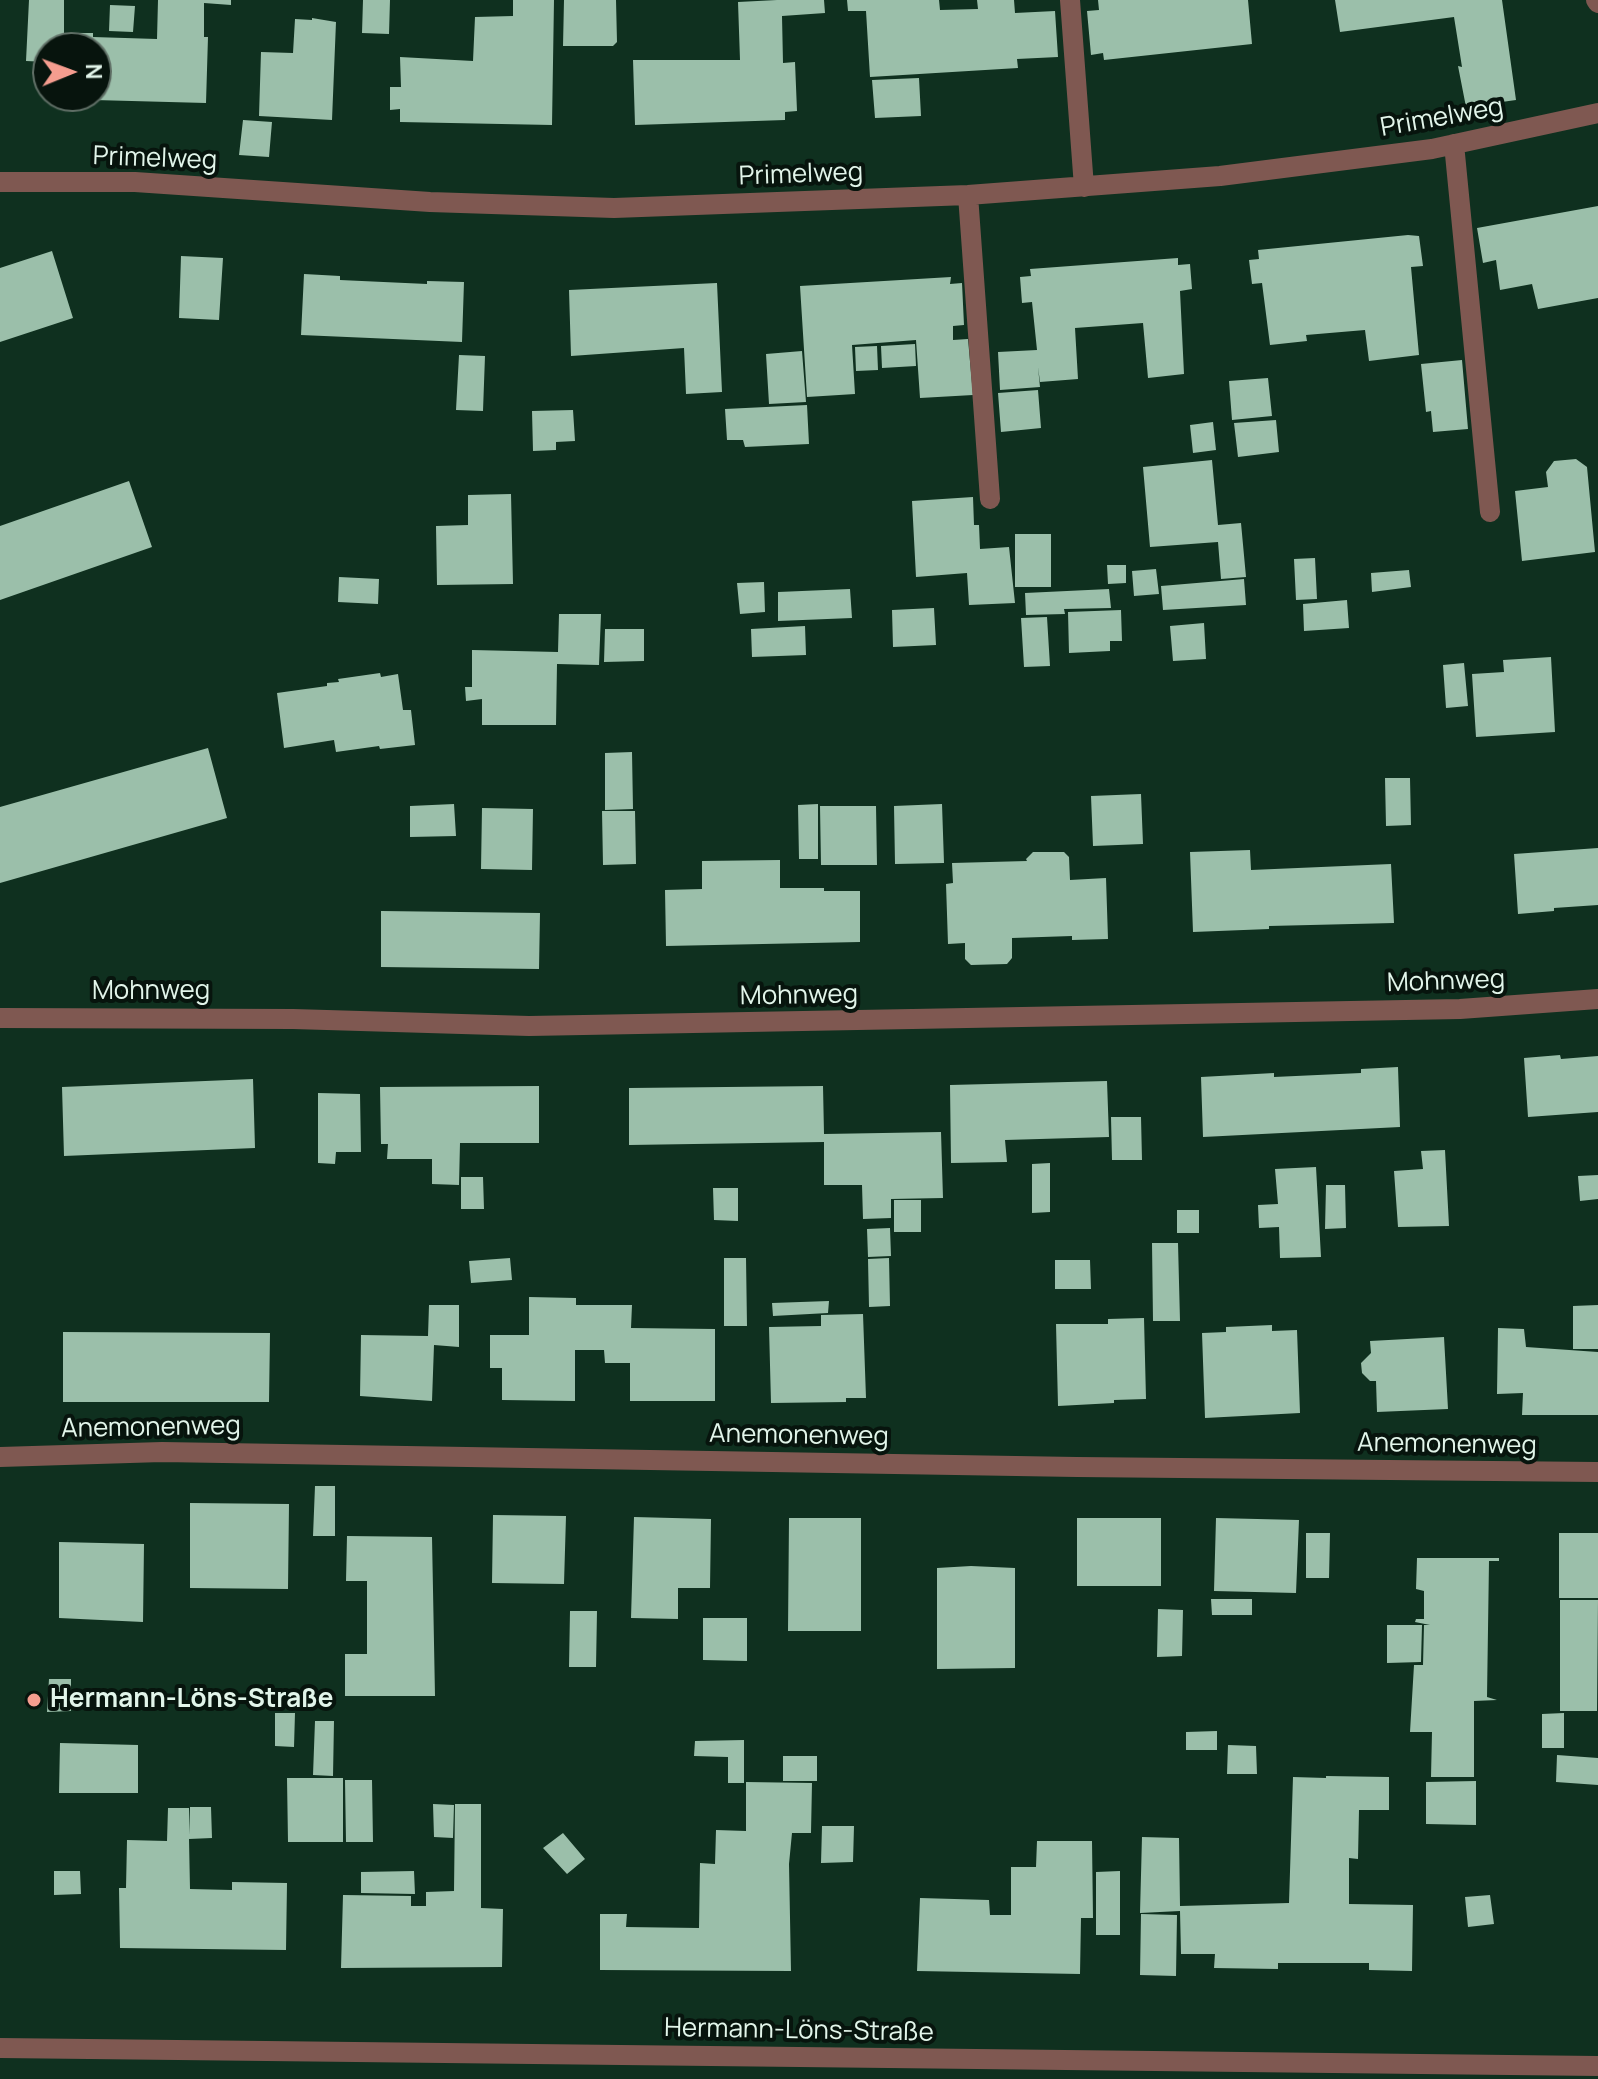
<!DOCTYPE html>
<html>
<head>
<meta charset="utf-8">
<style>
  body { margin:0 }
  #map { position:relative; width:1598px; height:2079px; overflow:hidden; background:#0f301f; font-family:Manrope,sans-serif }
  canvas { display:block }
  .north { position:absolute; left:32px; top:32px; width:80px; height:80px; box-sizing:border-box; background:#07140d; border:2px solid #5f6e65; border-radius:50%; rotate:89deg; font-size:22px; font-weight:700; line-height:32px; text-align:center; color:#e2f5ea }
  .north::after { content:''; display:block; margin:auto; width:28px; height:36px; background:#f59d8f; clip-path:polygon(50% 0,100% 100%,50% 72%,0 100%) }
</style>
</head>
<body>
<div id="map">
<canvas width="1598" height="2079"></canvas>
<div class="north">N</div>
</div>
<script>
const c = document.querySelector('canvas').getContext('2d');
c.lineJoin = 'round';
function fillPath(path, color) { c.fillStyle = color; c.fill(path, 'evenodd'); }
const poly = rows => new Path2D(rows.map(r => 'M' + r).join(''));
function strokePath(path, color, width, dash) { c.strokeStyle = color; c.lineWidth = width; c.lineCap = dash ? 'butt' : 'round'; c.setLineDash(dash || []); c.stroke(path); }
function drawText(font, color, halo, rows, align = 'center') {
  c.font = font + ' Manrope,sans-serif'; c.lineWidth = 8; c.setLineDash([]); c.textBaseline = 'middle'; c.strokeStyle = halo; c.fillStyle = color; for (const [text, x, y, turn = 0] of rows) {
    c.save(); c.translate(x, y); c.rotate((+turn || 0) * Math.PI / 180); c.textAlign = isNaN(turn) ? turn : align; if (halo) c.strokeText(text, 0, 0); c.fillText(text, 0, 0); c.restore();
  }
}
fillPath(poly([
  [29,0,64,0,64,33,93,33,93,37,157,39,158,0,231,0,231,5,204,3,204,37,208,37,206,103,57,99,57,96,96,96,96,48,48,48,48,62,26,61],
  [363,0,390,0,389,34,362,33],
  [513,0,554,0,552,125,400,122,400,109,390,110,390,87,401,87,400,57,473,61,475,17,513,16],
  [564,0,616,0,617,42,613,46,563,46],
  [777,0,824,0,825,13,782,16,783,63,795,62,797,111,785,112,785,120,635,125,633,60,740,60,738,2],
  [847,0,939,0,940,10,978,9,977,0,1014,0,1015,13,1055,11,1058,57,1017,59,1018,68,870,77,866,11,848,11],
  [1098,0,1248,0,1252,44,1104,60,1103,53,1091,55,1087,11,1099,10],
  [1335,0,1502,0,1516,100,1466,107,1458,66,1462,67,1454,17,1340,32],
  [110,5,135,6,133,32,109,31],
  [312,18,336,22,332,120,259,116,261,52,293,53,295,19,312,20],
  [919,78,921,116,875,118,872,80],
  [243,120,272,122,269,157,239,155],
  [1598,206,1598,298,1538,309,1532,284,1500,290,1496,260,1483,263,1477,228],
  [1408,235,1419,236,1423,266,1411,267,1419,355,1369,361,1365,330,1306,335,1307,341,1270,345,1262,283,1252,284,1249,260,1259,259,1258,250],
  [52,251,73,318,0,342,0,268],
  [181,256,223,258,219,320,179,318],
  [1178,258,1178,265,1190,264,1192,289,1180,291,1184,374,1148,378,1143,323,1075,328,1078,379,1040,382,1038,367,1040,387,1000,390,998,352,1037,350,1032,302,1022,303,1020,277,1031,276,1030,269],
  [304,274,340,276,340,280,427,284,427,281,464,282,462,342,301,335],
  [951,277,950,284,962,283,964,325,953,326,953,340,968,339,973,395,920,398,916,340,852,345,855,394,807,397,800,286],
  [717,283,722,392,686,394,684,348,571,356,569,290],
  [915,344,916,366,882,368,881,346],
  [877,346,878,370,856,371,855,347],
  [802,351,806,402,769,404,766,354],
  [459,355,485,356,483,411,456,410],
  [1462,360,1468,429,1433,432,1431,411,1426,412,1421,364],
  [1268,378,1272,416,1232,420,1229,381],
  [1038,390,1041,428,1001,432,998,393],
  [807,405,809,444,745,447,743,440,727,440,725,409],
  [573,410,575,441,556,442,556,450,533,451,532,411],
  [1276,420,1279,452,1238,457,1234,423],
  [1213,422,1216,450,1193,453,1190,425],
  [1576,459,1587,467,1595,552,1522,561,1515,491,1548,487,1546,472,1554,461],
  [1212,460,1218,525,1241,523,1246,577,1221,579,1218,542,1150,547,1143,467],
  [129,481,152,547,0,600,0,526],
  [511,494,513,584,437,585,436,526,468,525,468,495],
  [973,497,974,525,979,525,980,549,1009,547,1015,603,969,605,967,573,916,577,912,501],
  [1015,534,1051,534,1051,587,1015,587],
  [1315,558,1317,599,1296,600,1294,559],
  [1107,565,1126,565,1126,583,1108,584],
  [1156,569,1159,594,1134,596,1132,571],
  [1409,570,1411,587,1372,592,1371,573],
  [339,577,379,579,378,604,338,602],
  [1244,579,1246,605,1163,610,1161,586],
  [764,582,765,612,740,614,737,583],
  [850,589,852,618,778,621,778,592],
  [1109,589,1111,608,1064,609,1065,614,1026,615,1025,593],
  [1347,600,1349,628,1304,631,1303,604],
  [934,608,936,645,893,647,892,610],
  [1121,610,1122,641,1110,641,1110,651,1069,653,1068,612],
  [559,614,601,614,599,665,557,664,556,725,482,725,482,699,466,701,465,687,472,687,472,650,558,652],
  [1047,617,1050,666,1024,667,1021,618],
  [1204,623,1206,659,1173,661,1170,626],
  [805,626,806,655,752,657,751,629],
  [605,629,644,629,644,661,604,662],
  [1551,657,1555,732,1476,737,1472,674,1504,672,1503,660],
  [1464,663,1468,706,1446,708,1443,665],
  [380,673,381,677,398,674,403,710,411,710,415,745,380,749,379,746,336,752,334,740,284,748,277,693,327,686,327,683,339,682,338,679],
  [208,748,227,818,0,883,0,807],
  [632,752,633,809,605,810,605,753],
  [1385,778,1410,778,1411,825,1386,826],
  [1141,794,1143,844,1093,846,1091,796],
  [454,804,456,836,410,837,410,806],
  [818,804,818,859,799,859,798,805],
  [942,804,944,863,895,864,894,806],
  [820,806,876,806,877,865,821,865],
  [482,808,533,809,532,870,481,869],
  [602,811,635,811,636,864,603,865],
  [1598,848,1598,905,1554,908,1554,911,1518,914,1514,854],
  [1250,850,1251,870,1391,864,1394,923,1269,926,1269,929,1193,932,1190,852],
  [1033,852,1064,852,1069,857,1070,880,1106,878,1108,939,1072,940,1072,936,1012,938,1012,958,1007,964,971,965,965,959,965,943,948,944,946,884,953,883,952,863,1027,861,1026,859],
  [780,860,780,888,824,888,824,891,860,891,860,942,666,946,665,890,702,889,702,861],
  [381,911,540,913,539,969,381,967],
  [1560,1055,1561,1059,1598,1056,1598,1112,1528,1117,1524,1058],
  [1398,1067,1400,1127,1203,1137,1201,1077,1274,1073,1274,1077,1361,1073,1361,1069],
  [253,1079,255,1148,64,1156,62,1087],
  [1107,1081,1109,1137,1005,1140,1007,1162,951,1163,950,1085],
  [539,1086,539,1143,460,1143,459,1185,432,1184,432,1159,387,1159,388,1144,381,1144,380,1087],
  [823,1086,824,1134,941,1132,943,1198,891,1199,891,1218,863,1219,862,1185,824,1185,824,1142,629,1145,629,1088],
  [318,1093,360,1094,361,1152,336,1152,335,1164,318,1163],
  [1111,1117,1141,1117,1142,1160,1112,1160],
  [1445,1150,1449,1226,1398,1227,1394,1171,1423,1169,1421,1151],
  [1050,1163,1050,1212,1032,1213,1032,1164],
  [1316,1167,1321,1257,1280,1258,1279,1227,1259,1228,1258,1205,1278,1204,1275,1169],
  [1598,1175,1598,1199,1580,1201,1578,1176],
  [461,1177,483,1177,484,1209,461,1209],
  [1326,1185,1345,1185,1346,1228,1325,1229],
  [713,1188,738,1188,738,1221,714,1220],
  [894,1200,921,1200,921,1232,894,1232],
  [1177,1210,1199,1210,1199,1233,1177,1233],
  [890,1228,891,1256,868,1257,867,1229],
  [1152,1243,1178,1243,1180,1321,1153,1321],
  [510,1258,512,1280,471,1283,469,1261],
  [724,1258,746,1258,747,1326,724,1326],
  [889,1258,890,1306,869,1307,868,1259],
  [1055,1260,1090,1260,1091,1289,1055,1289],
  [529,1297,576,1298,576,1305,632,1305,631,1328,715,1329,715,1401,630,1401,630,1363,605,1363,604,1350,575,1350,575,1401,502,1400,502,1368,490,1368,490,1335,529,1335],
  [829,1301,828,1313,773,1316,772,1303],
  [429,1305,459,1305,459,1347,434,1345,432,1401,360,1396,361,1335,428,1336],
  [1598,1305,1598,1349,1573,1349,1573,1306],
  [863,1314,866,1398,846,1398,846,1402,771,1403,769,1327,821,1326,821,1315],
  [1144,1318,1146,1399,1114,1400,1114,1403,1058,1406,1056,1324,1108,1324,1108,1319],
  [1272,1325,1272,1331,1297,1330,1300,1413,1205,1418,1202,1333,1226,1332,1226,1327],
  [1498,1328,1524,1329,1526,1347,1598,1352,1598,1415,1522,1415,1523,1393,1497,1394],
  [63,1332,270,1333,269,1402,63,1402],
  [1444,1337,1448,1409,1377,1412,1376,1381,1370,1381,1362,1373,1361,1363,1371,1353,1370,1341],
  [315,1486,335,1486,335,1536,313,1536],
  [190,1503,289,1504,288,1589,190,1588],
  [493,1515,566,1516,564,1584,492,1583],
  [634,1517,711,1519,710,1588,678,1588,678,1619,631,1618],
  [789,1518,861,1518,861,1631,788,1631],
  [1077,1518,1161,1518,1161,1586,1077,1586],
  [1216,1518,1299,1520,1296,1593,1214,1591],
  [1306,1533,1330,1533,1329,1578,1306,1578],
  [1559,1533,1598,1533,1598,1598,1559,1598],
  [347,1536,432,1537,435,1696,345,1696,345,1654,367,1654,367,1581,346,1581],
  [59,1542,144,1544,143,1622,59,1618],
  [1417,1558,1499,1558,1499,1561,1489,1561,1487,1697,1497,1700,1474,1701,1474,1777,1431,1777,1432,1732,1410,1732,1414,1665,1423,1665,1424,1625,1430,1625,1415,1622,1416,1619,1424,1619,1424,1591,1416,1589],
  [971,1566,1015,1568,1015,1668,937,1669,937,1568],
  [1211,1599,1252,1599,1252,1615,1212,1615],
  [1560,1600,1598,1600,1597,1711,1560,1711],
  [1158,1609,1183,1610,1182,1656,1157,1657],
  [570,1611,597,1611,596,1667,569,1667],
  [703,1618,747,1618,747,1661,703,1660],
  [1387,1625,1422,1625,1421,1662,1387,1663],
  [49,1679,71,1679,71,1711,47,1712],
  [275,1713,295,1713,294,1747,275,1746],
  [1564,1713,1564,1748,1542,1748,1542,1714],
  [315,1721,334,1721,333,1776,313,1775],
  [1217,1731,1217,1750,1186,1750,1186,1732],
  [744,1740,744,1783,728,1783,728,1757,694,1756,695,1741],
  [60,1743,138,1745,138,1793,59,1793],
  [1228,1745,1256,1746,1257,1774,1227,1774],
  [1557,1755,1598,1758,1598,1785,1556,1782],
  [783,1756,817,1756,817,1781,783,1781],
  [1326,1776,1389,1777,1389,1810,1359,1810,1358,1859,1349,1858,1349,1904,1413,1905,1412,1971,1369,1970,1369,1963,1278,1963,1278,1969,1214,1968,1215,1954,1181,1954,1180,1911,1140,1913,1142,1837,1179,1838,1180,1906,1289,1903,1293,1777,1326,1778],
  [287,1778,343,1778,343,1842,288,1842],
  [345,1780,372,1780,373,1842,346,1842],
  [1476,1781,1476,1825,1426,1824,1426,1782],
  [746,1782,812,1783,811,1833,792,1833,789,1864,791,1971,600,1970,600,1914,627,1914,626,1927,699,1928,700,1863,715,1864,716,1830,746,1831],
  [433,1804,454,1805,453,1838,434,1837],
  [455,1804,481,1804,481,1908,503,1909,502,1967,341,1968,343,1895,411,1896,411,1906,426,1906,426,1892,454,1891],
  [190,1807,211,1807,212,1838,189,1839,190,1889,232,1890,232,1882,287,1883,286,1950,120,1948,119,1888,126,1888,127,1840,167,1841,168,1808,189,1808,190,1835],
  [822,1826,854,1826,853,1862,821,1863],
  [563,1833,585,1859,567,1874,543,1848],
  [1037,1841,1092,1841,1093,1918,1081,1918,1080,1974,917,1971,920,1898,989,1900,990,1915,1011,1915,1011,1867,1036,1867],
  [54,1871,80,1871,81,1894,54,1895],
  [414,1871,415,1894,361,1893,361,1872],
  [1120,1871,1120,1935,1096,1935,1096,1872],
  [1490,1895,1494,1924,1468,1927,1465,1897],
  [1141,1914,1177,1915,1176,1976,1140,1975]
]), '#9bbfaa');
strokePath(poly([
  [1070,0,1084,187],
  [1596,0,1598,3],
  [1454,144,1490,512],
  [0,182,135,182,430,202,614,208,968,195,1220,176,1432,149,1598,113],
  [968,195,990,499],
  [0,1018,293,1019,529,1026,1460,1009,1598,999],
  [0,1457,162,1452,1077,1467,1598,1472],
  [0,2048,1598,2066]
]), '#7f5851', 20);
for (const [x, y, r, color] of [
  [34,1700,8,"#f59d8f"]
]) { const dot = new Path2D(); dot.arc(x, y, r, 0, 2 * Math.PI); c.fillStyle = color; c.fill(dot); strokePath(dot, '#07140d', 3); }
drawText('26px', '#e2f5ea', '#07140d', [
  ["Primelweg",1442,118,-10],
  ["Primelweg",155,159,2],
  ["Primelweg",801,175,-2],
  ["Mohnweg",1446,982,-2],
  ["Mohnweg",151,992],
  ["Mohnweg",799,996,-1],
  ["Anemonenweg",151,1428,-1],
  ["Anemonenweg",799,1436,1],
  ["Anemonenweg",1447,1445,1],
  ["Hermann-Löns-Straße",799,2031,1]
]);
drawText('bold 26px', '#e2f5ea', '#07140d', [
  ["Hermann-Löns-Straße",50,1700]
], 'left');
</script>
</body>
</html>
